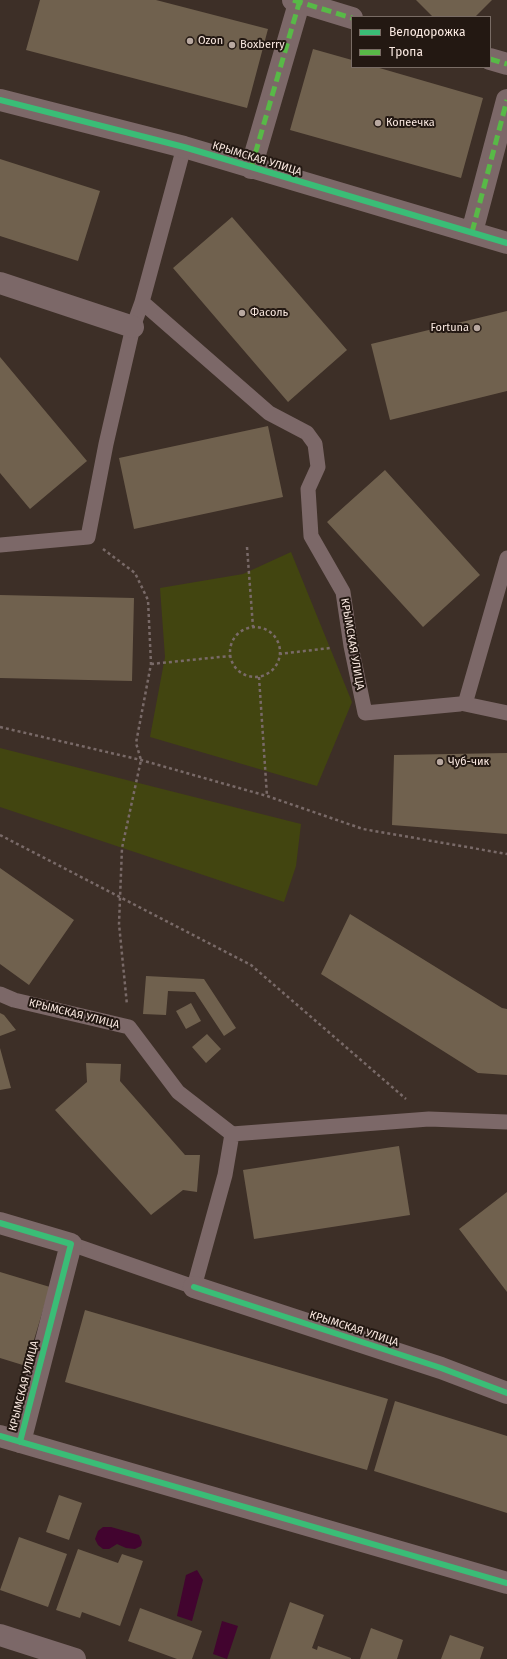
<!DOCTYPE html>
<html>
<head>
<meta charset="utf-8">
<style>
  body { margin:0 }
  #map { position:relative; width:507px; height:1659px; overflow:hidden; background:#3d2f27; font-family:"Fira Sans",sans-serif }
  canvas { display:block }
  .legend { position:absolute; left:351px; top:16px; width:140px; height:52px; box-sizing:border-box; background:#231812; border:1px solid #796c65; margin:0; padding:5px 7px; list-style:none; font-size:12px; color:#fae9e1 }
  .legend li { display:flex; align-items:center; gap:8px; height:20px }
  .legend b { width:20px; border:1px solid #796c65 }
</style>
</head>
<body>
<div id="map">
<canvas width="507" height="1659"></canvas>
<ul class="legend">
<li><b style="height:5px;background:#3abd76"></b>Велодорожка</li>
<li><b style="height:5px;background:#58b947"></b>Тропа</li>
</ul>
</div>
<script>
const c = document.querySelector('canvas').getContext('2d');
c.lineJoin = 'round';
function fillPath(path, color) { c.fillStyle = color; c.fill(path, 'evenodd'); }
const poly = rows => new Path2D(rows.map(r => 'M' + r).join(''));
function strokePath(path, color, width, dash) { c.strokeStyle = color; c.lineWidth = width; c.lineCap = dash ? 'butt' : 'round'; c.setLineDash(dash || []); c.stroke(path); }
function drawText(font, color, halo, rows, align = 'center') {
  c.font = font + ' "Fira Sans",sans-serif'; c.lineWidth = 4; c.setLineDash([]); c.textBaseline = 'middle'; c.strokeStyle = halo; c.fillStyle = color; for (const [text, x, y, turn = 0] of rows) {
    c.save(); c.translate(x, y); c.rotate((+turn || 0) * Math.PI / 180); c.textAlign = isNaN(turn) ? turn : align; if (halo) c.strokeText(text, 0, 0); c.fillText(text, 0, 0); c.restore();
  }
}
fillPath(poly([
  [291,552,352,702,317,786,150,737,165,657,160,588,243,574],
  [0,748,301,824,296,866,284,902,0,807]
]), '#424510');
fillPath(poly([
  [103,1527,111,1527,139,1535,142,1542,141,1546,135,1549,126,1548,117,1544,109,1549,103,1549,98,1545,95,1539,98,1531],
  [197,1570,203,1580,192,1621,177,1616,186,1575],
  [222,1621,238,1626,227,1659,213,1654]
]), '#42042f');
fillPath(poly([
  [40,0,156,0,268,29,247,108,26,50],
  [416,0,492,0,475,17,433,17],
  [313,49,352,60,352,67,376,67,483,98,461,178,290,130],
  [0,159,100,191,78,261,0,236],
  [232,217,347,350,288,402,173,268],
  [507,311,507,391,390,420,371,344],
  [0,357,87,461,30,509,0,473],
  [268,426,283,497,134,529,119,458],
  [385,470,480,575,423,627,327,522],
  [0,595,134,598,132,681,0,678],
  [507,753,507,834,392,825,394,755],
  [0,868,74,920,29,985,0,964],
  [350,914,502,1008,507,1009,507,1075,478,1073,321,974],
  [146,976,204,979,236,1028,224,1036,195,992,168,991,166,1015,143,1014],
  [191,1003,201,1021,186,1029,176,1011],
  [0,1013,4,1015,16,1030,0,1036],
  [207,1034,221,1049,206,1063,192,1047],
  [0,1048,11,1088,0,1090],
  [86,1063,121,1064,120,1081,185,1155,200,1155,197,1192,183,1190,151,1215,55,1110,87,1082],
  [399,1146,410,1215,254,1239,243,1170],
  [507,1192,507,1292,459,1229],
  [0,1272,50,1287,26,1366,0,1358],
  [85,1310,388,1399,367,1470,65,1382],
  [395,1401,507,1436,507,1513,374,1471],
  [59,1495,82,1503,69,1540,46,1532],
  [19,1537,67,1554,48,1607,0,1590],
  [78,1549,118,1563,122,1554,143,1561,120,1626,82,1612,80,1618,56,1610],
  [290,1602,324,1615,312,1648,317,1650,318,1646,351,1658,351,1659,270,1659],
  [140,1608,202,1631,192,1659,177,1659,128,1641],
  [371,1628,403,1640,397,1659,360,1659],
  [450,1635,484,1647,480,1659,441,1659]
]), '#70614e');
strokePath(poly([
  [247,547,253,627],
  [103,549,135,573,148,600,151,664,136,743,141,760,122,848,119,924,127,1005],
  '230 652a25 25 0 1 1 50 0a25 25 0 1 1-50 0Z',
  [279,654,330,648],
  [151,664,230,656],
  [259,677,267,796],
  [0,727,141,760,267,796,363,829,507,854],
  [0,835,251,965,406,1099]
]), '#796a68', 2.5, [3, 3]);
strokePath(poly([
  [184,147,142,302,269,413,307,433,315,444,318,467,308,489,311,536,343,592,351,646,365,713,460,704],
  [0,545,88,537,106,444,133,327,142,302],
  [507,558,465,704,507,713],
  [0,994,14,1000,129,1027,178,1092,232,1134,225,1175,194,1287,71,1244],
  [232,1134,429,1119,507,1122]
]), '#7c6868', 15);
strokePath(poly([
  [293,0,352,18],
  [490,59,507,64],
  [0,100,184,147,507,243],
  [251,168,300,0],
  [472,232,507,100],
  [0,283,133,327],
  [0,1223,71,1244,20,1442],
  [194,1287,441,1368,507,1393],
  [0,1436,507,1583],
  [0,1635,75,1659]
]), '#7c6868', 22);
strokePath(poly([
  [293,0,352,18],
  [490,59,507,64],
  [251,168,300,0],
  [472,232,507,100]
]), '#58b947', 5, [10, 5]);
strokePath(poly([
  [0,100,184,147,507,243],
  [0,1223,71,1244,20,1442],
  [194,1287,441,1368,507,1393],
  [0,1436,507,1583]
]), '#3abd76', 6);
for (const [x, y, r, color] of [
  [190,41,4,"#b8a8a0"],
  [232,45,4,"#b8a8a0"],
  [378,123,4,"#b8a8a0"],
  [242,313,4,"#b8a8a0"],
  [477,328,4,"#b8a8a0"],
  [440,762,4,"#b8a8a0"]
]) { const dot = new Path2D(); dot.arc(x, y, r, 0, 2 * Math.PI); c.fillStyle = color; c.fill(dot); strokePath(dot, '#231812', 1.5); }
drawText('11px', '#fae9e1', '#231812', [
  ["Ozon",198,41],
  ["Boxberry",240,45],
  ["Копеечка",386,123],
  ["Фасоль",250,313],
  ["Fortuna",469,328,"right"],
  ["Чуб-чик",448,762]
], 'left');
drawText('11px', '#fae9e1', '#231812', [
  ["КРЫМСКАЯ УЛИЦА",257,159,17],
  ["КРЫМСКАЯ УЛИЦА",352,644,80],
  ["КРЫМСКАЯ УЛИЦА",74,1014,14],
  ["КРЫМСКАЯ УЛИЦА",354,1329,18],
  ["КРЫМСКАЯ УЛИЦА",24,1386,-76]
]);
</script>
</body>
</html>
